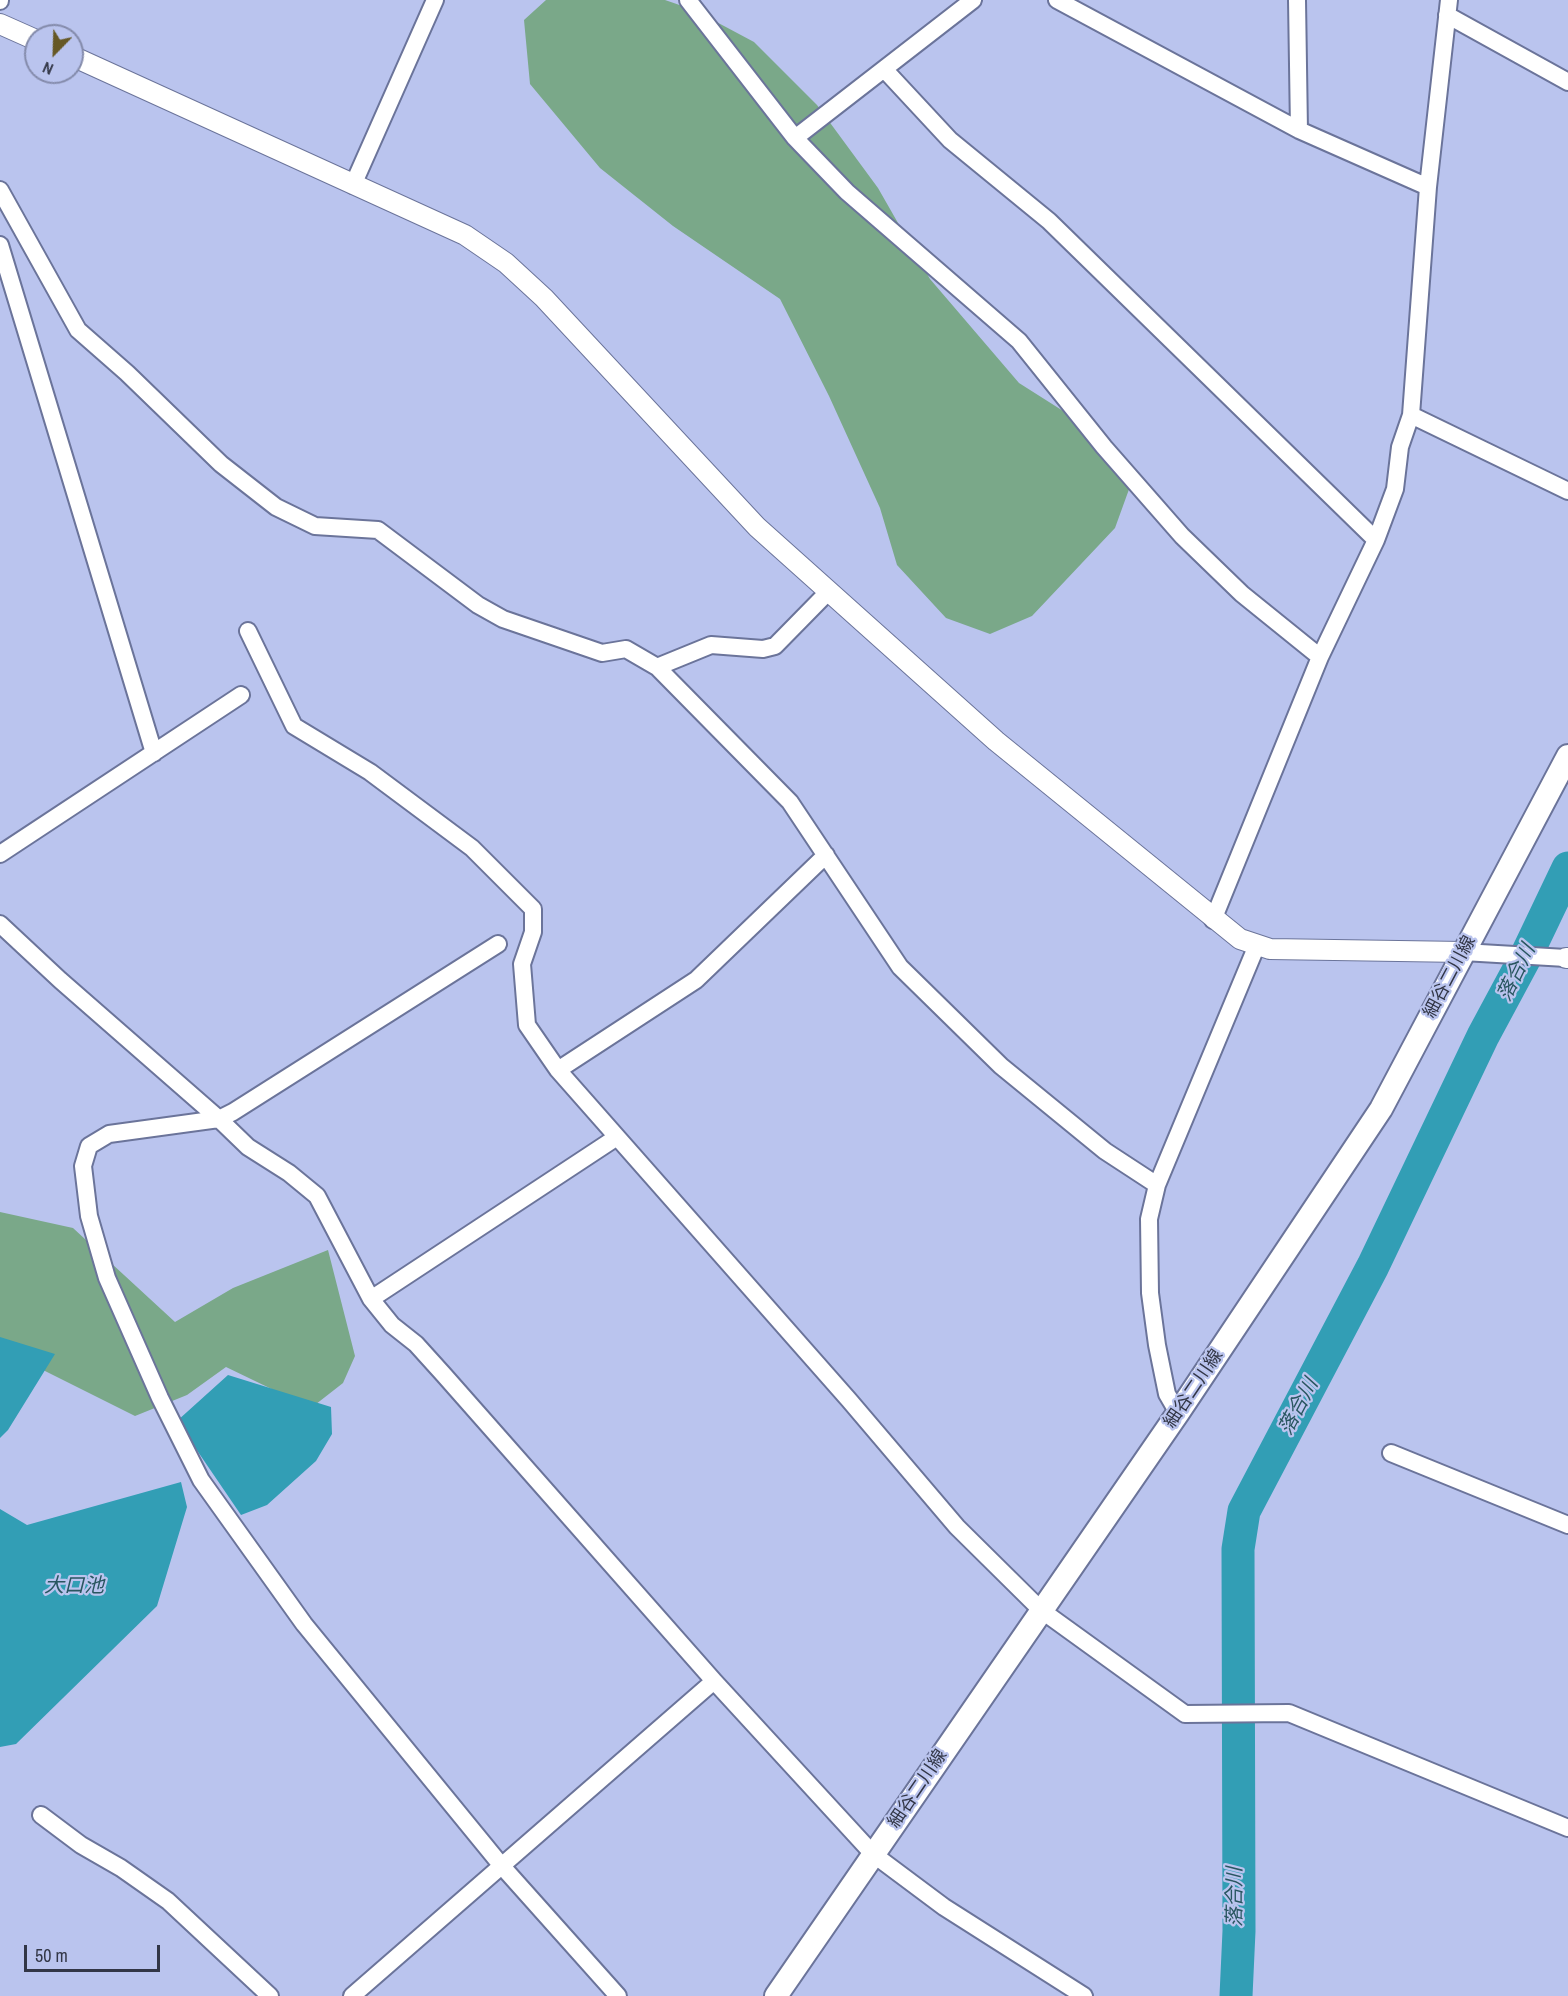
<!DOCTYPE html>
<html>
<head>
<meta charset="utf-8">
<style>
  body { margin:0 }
  #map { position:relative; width:1568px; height:1996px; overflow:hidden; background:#bac4ee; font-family:"Archivo Narrow",sans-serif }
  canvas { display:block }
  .north { position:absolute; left:24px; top:24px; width:60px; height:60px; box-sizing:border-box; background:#bac4ee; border:2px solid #848bab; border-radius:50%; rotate:203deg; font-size:16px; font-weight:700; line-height:24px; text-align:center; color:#323646 }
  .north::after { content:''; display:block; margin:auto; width:21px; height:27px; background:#665825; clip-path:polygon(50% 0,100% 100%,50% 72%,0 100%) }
  .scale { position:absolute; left:24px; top:1945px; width:136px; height:27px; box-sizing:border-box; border:3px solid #323646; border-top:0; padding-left:8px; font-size:18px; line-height:21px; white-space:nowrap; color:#323646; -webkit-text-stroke:4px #bac4ee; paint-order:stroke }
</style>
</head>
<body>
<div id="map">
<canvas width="1568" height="1996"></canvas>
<div class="north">N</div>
<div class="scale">50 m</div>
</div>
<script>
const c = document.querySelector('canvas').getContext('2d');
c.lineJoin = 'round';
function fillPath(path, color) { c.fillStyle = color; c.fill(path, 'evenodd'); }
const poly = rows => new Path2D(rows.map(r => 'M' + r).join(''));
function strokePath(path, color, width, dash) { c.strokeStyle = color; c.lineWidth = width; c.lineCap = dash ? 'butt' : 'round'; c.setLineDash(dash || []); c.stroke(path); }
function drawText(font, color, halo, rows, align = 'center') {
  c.font = font + ' "Archivo Narrow","Noto Sans JP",sans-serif'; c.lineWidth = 4.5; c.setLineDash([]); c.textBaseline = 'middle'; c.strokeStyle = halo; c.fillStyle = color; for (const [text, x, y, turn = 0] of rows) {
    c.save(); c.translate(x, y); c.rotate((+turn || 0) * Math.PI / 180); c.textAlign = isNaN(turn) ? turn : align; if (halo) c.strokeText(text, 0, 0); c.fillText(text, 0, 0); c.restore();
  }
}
fillPath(poly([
  [546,0,665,0,694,10,754,42,817,105,878,188,930,279,1019,383,1090,428,1132,481,1115,528,1032,616,990,634,946,618,897,565,880,508,829,396,780,299,673,226,600,168,530,84,524,20],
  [0,1212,73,1228,175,1322,233,1288,328,1250,355,1356,343,1383,311,1408,226,1367,187,1395,135,1416,7,1352,0,1346]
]), '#7aa889');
fillPath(poly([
  [0,1337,55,1354,8,1430,0,1438],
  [228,1375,331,1407,332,1434,316,1461,267,1505,241,1515,177,1421],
  [181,1482,187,1507,157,1606,16,1744,0,1747,0,1509,27,1525]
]), '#329eb5');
strokePath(poly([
  [1236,1996,1239,1931,1238,1549,1244,1511,1373,1266,1483,1036,1526,956,1568,868]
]), '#329eb5', 33);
const minor = poly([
  [688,0,795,138,847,192,1019,341,1104,447,1182,536,1242,594,1320,657],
  [1057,0,1299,130,1428,187],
  [1297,0,1299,130],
  [0,1,0,0],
  [1447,15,1568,82],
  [884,69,950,140,1049,221,1376,540],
  [795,138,973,0],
  [353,185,435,0],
  [0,190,78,330,127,373,221,464,276,507,315,526,378,530,478,605,503,619,602,653,626,649,657,667,790,802,900,967,1001,1066,1105,1151,1157,1185],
  [0,245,154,753],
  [1411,415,1568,491],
  [248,631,294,726,370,772,472,848,533,909,533,932,522,964,527,1025,558,1070,849,1400,957,1527,1041,1610,1185,1714,1289,1713,1568,1828],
  [657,667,711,645,763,649,775,646,828,592],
  [0,854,241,695],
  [1213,920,1320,657,1376,540,1395,489,1400,447,1411,415,1428,187,1449,0],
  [0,924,60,980,219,1119,248,1147,289,1173,317,1196,371,1299,392,1325,416,1344,444,1375,714,1681,873,1854,944,1907,1084,1996],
  [498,944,233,1112,219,1119,109,1134,89,1146,83,1166,89,1216,107,1278,160,1398,201,1480,304,1624,501,1865,618,1996],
  [1463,952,1566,958],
  [558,1070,696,980,826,855],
  [371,1299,617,1137],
  [1178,1413,1167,1394,1157,1345,1150,1293,1149,1219,1157,1185,1257,945],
  [1391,1453,1568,1525],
  [41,1815,81,1845,121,1868,168,1901,270,1996],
  [352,1996,714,1681]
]);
const tertiary = poly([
  [0,24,36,40],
  [72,56,465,235,506,263,544,298,757,527,996,741,1240,939,1270,949,1463,952],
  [1566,958,1568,958]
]);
const secondary = poly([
  [776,1996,1178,1413,1381,1109,1568,756]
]);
strokePath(minor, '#6b749a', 20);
strokePath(tertiary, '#6b749a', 22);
strokePath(secondary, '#6b749a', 26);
strokePath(minor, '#fff', 16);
strokePath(tertiary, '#fff', 20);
strokePath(secondary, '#fff', 22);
drawText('18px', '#323646', '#bac4ee', [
  ["細谷二川線",1450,977,-62],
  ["細谷二川線",1194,1389,-56],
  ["細谷二川線",918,1789,-56]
]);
drawText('italic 20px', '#295660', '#bac4ee', [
  ["落合川",1517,973,-64],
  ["落合川",1299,1407,-62],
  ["大口池",74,1587],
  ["落合川",1236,1897,-90]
]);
</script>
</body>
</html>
